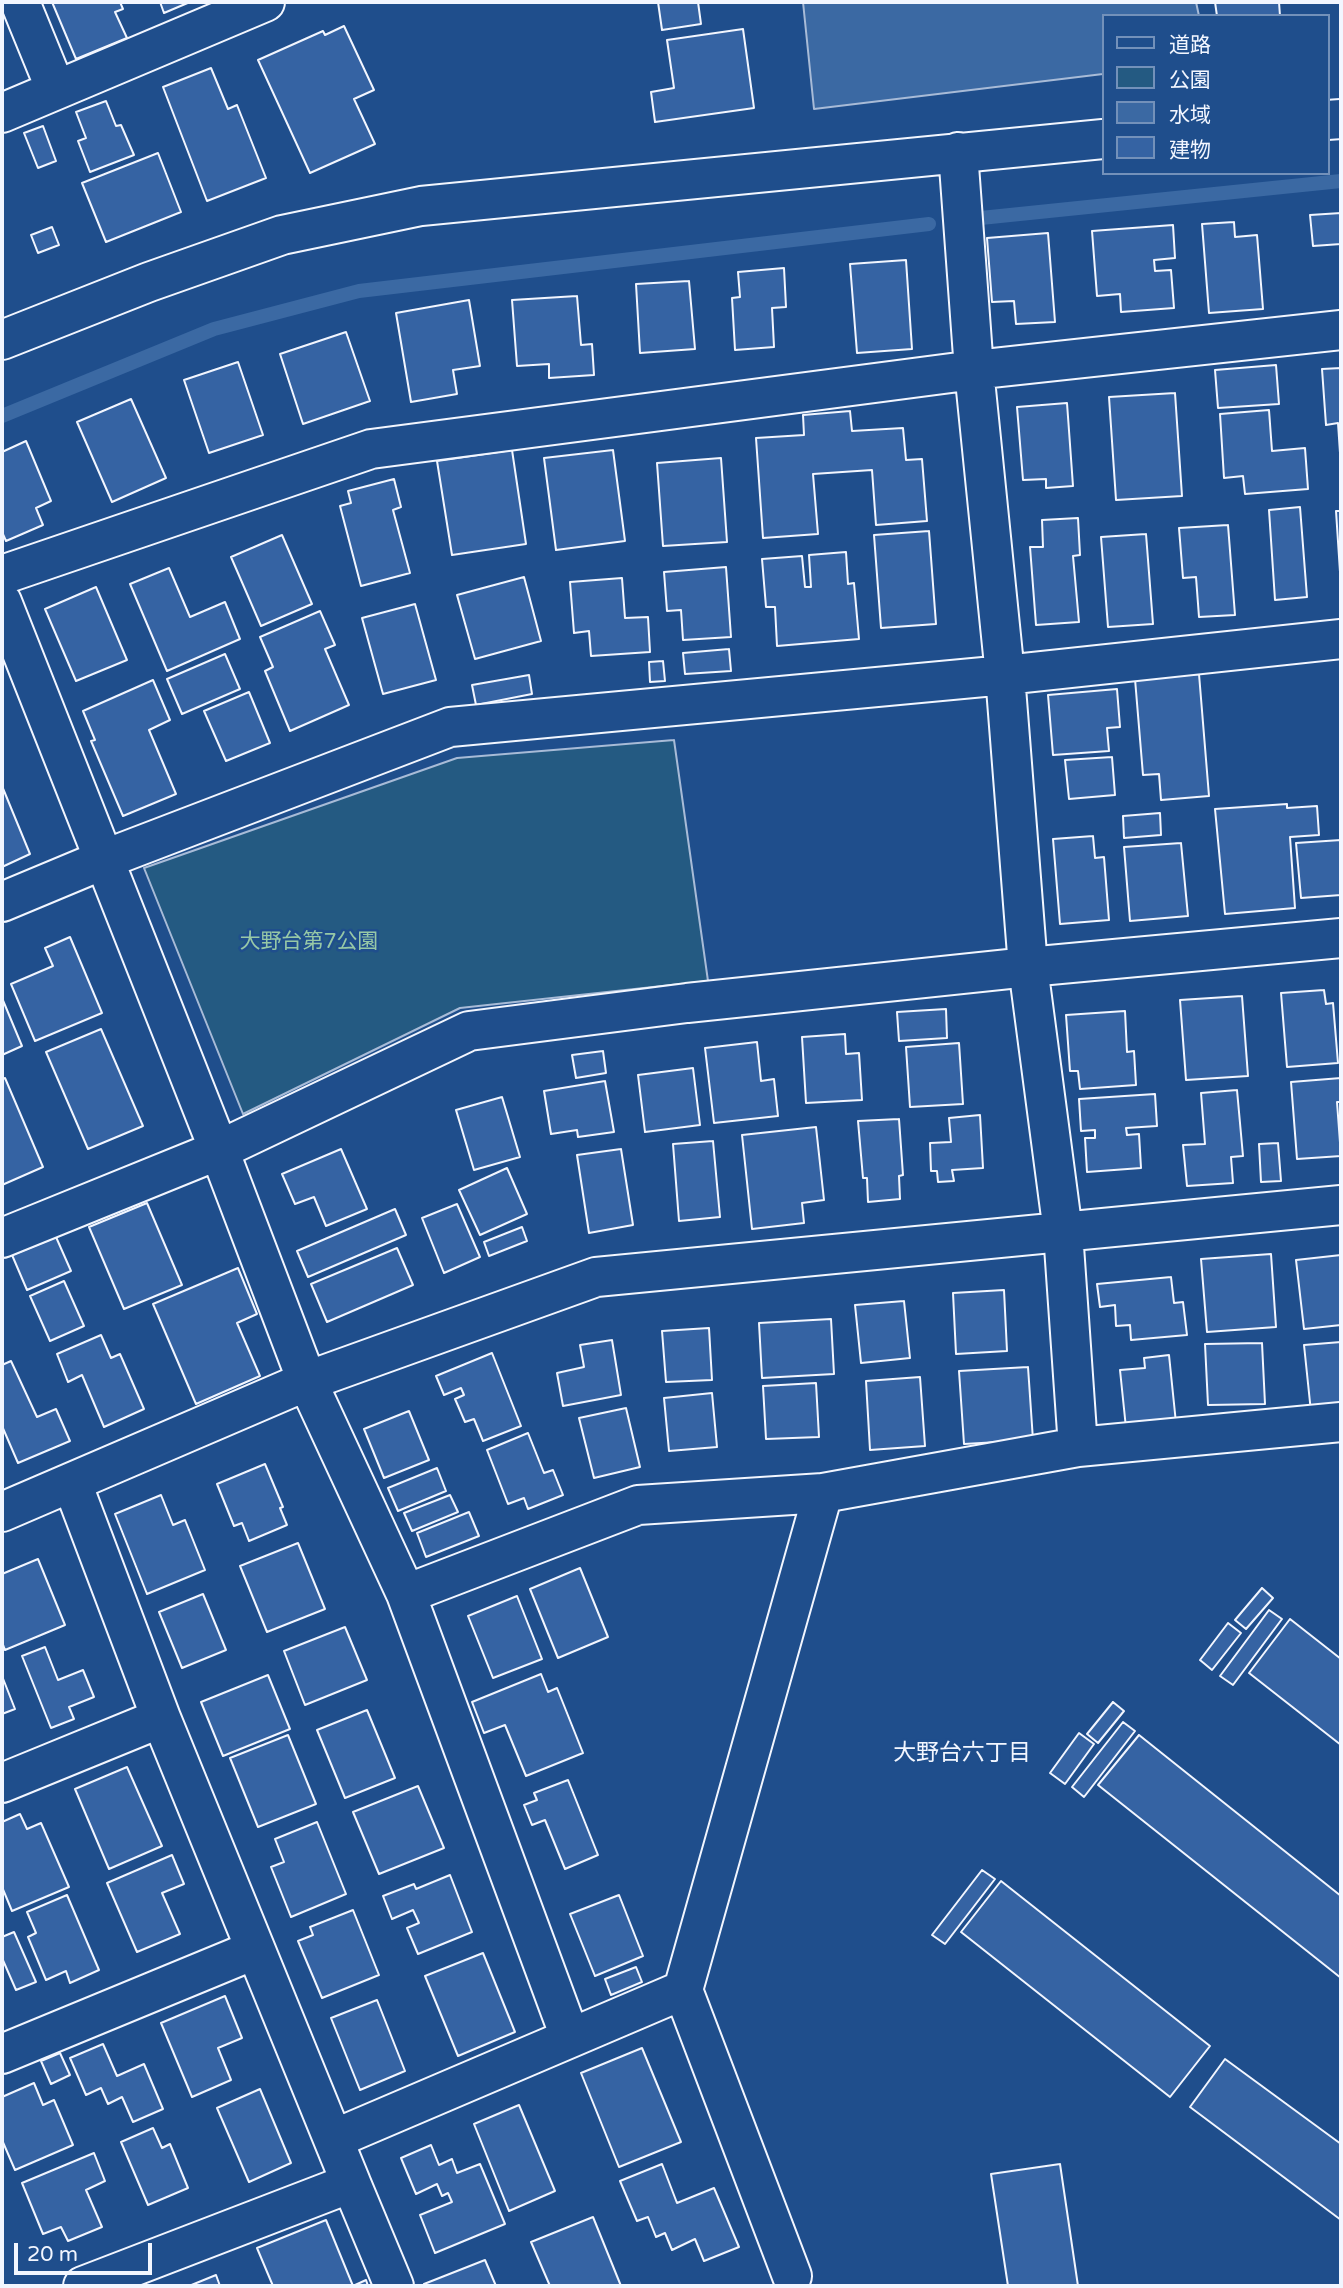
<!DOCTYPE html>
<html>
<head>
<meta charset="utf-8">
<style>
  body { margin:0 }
  #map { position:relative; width:1343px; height:2288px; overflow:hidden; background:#1f4e8c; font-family:"Varela Round","Noto Sans JP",sans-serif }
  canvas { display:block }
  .frame { position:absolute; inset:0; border:4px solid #f2f6ff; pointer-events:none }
  .legend { position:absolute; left:1102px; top:14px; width:228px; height:161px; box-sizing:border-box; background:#1f4e8c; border:2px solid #7391ba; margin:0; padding:9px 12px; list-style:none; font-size:21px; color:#f2f6ff }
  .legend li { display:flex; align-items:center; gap:14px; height:35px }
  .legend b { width:35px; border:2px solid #7391ba }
  .scale { position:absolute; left:14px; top:2243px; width:138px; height:32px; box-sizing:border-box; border:4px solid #f2f6ff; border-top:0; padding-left:9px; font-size:21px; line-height:24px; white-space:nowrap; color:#f2f6ff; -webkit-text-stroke:5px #1f4e8c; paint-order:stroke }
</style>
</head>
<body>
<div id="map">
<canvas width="1343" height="2288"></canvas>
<div class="frame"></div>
<ul class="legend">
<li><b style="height:9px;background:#1f4e8c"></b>道路</li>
<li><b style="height:19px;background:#245a82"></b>公園</li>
<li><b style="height:19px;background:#3b69a3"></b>水域</li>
<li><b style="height:19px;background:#3563a3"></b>建物</li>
</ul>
<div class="scale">20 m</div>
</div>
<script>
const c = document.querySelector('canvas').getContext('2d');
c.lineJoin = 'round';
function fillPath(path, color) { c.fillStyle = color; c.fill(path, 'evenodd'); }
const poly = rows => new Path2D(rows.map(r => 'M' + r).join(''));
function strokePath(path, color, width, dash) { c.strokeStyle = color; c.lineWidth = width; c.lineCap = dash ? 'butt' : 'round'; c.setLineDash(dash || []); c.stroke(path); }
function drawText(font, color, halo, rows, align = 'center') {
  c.font = font + ' "Varela Round","Noto Sans JP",sans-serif'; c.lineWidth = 5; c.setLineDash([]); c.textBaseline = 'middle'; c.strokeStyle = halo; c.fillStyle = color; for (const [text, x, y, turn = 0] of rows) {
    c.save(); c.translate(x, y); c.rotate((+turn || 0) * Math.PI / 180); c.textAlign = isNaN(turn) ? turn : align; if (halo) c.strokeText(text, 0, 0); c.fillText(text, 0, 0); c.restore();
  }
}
const green = poly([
  [674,740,708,981,460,1008,243,1114,144,868,457,758,674,740]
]);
fillPath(green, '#245a82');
strokePath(green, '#a8bbd7', 2);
const water = poly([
  [803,2,1196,2,1199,16,1103,16,1103,74,814,109,803,2]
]);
fillPath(water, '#3b69a3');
strokePath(water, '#a8bbd7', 2);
strokePath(poly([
  [971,219,1341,181],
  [2,416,214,329,359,291,929,224]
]), '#3b69a3', 14);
const building = poly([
  [52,2,120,2,123,9,115,12,127,38,76,59,52,2],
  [160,2,190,2,164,13,160,2],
  [658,2,698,2,701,24,662,30,658,2],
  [1215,2,1279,2,1280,16,1217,16,1215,2],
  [344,26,374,90,354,99,375,144,310,173,258,60,323,31,325,35,344,26],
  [743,29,754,108,655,122,651,92,674,88,667,40,743,29],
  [211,68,228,109,237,105,266,178,207,201,163,87,211,68],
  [106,101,116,126,121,125,134,155,90,172,78,141,86,138,76,112,106,101],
  [43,126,56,161,38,168,24,133,43,126],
  [158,153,181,212,106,242,82,183,158,153],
  [1341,213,1341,244,1313,246,1310,215,1341,213],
  [1234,222,1235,237,1257,235,1263,309,1209,313,1202,224,1234,222],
  [1173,225,1175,258,1154,260,1155,271,1171,270,1174,308,1121,312,1120,294,1097,296,1092,231,1173,225],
  [52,227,59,245,38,253,31,235,52,227],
  [1048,233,1055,322,1016,324,1014,301,992,302,987,238,1048,233],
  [906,260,912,349,857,353,850,264,906,260],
  [784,268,786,307,772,308,774,347,735,350,732,298,740,297,738,272,784,268],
  [689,281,695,349,640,353,636,284,689,281],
  [577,296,581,345,592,344,594,375,549,378,549,364,517,366,512,300,577,296],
  [469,300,480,366,453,370,457,394,411,402,396,313,469,300],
  [346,332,370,401,303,424,280,354,346,332],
  [238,362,263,435,209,453,184,380,238,362],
  [1276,365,1279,404,1218,408,1215,370,1276,365],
  [1341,368,1341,468,1338,423,1326,425,1322,369,1341,368],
  [1175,393,1182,496,1116,500,1109,397,1175,393],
  [131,399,166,478,112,502,77,422,131,399],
  [1067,403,1073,486,1046,488,1046,479,1023,480,1017,407,1067,403],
  [1269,410,1272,451,1305,448,1308,489,1245,494,1243,476,1224,478,1220,414,1269,410],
  [850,411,852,431,903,428,906,460,922,459,927,521,876,525,872,470,813,474,818,534,763,538,756,438,804,435,803,415,850,411],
  [26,441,51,501,36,508,43,525,6,541,2,532,2,452,26,441],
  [512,450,526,544,452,555,437,461,512,450],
  [613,450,625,541,556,550,544,458,613,450],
  [721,458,727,542,663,546,657,463,721,458],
  [394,479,401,507,393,510,410,573,361,586,340,506,351,503,348,491,394,479],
  [1300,507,1307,597,1275,600,1269,510,1300,507],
  [1336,511,1341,511,1341,572,1340,572,1336,511],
  [1078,518,1080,555,1073,556,1079,622,1036,625,1030,547,1043,547,1042,520,1078,518],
  [1228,525,1235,615,1199,617,1196,577,1183,578,1179,528,1228,525],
  [929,531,936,624,881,628,874,535,929,531],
  [1146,534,1153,624,1108,627,1101,537,1146,534],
  [282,535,312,604,261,626,231,557,282,535],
  [846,552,848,584,854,583,859,639,777,646,775,607,766,607,762,559,802,556,805,587,811,587,809,555,846,552],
  [726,567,731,637,683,640,681,610,667,611,664,572,726,567],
  [169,568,190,617,225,602,240,639,167,671,130,584,169,568],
  [524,577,541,641,475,659,457,595,524,577],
  [622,578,625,618,648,617,650,652,591,656,589,631,574,633,570,582,622,578],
  [96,587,127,660,76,681,45,609,96,587],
  [415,604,436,680,383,694,362,618,415,604],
  [320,611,335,645,325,649,349,705,290,731,265,671,273,667,260,637,320,611],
  [729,649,731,671,685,674,683,653,729,649],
  [225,654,240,689,182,714,167,679,225,654],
  [663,661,665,681,650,682,649,662,663,661],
  [1199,674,1209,796,1161,800,1159,774,1143,775,1135,679,1199,674],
  [529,675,532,694,476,705,472,685,529,675],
  [153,680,170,720,149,730,176,794,123,816,91,741,95,740,83,711,153,680],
  [1117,689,1120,727,1107,728,1109,751,1053,755,1048,695,1117,689],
  [249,692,270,743,226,761,204,711,249,692],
  [1112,757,1115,795,1069,799,1065,760,1112,757],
  [2,786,30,854,2,867,2,786],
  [1287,804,1287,808,1317,806,1319,835,1290,837,1295,908,1225,914,1215,809,1287,804],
  [1160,813,1161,835,1124,838,1123,816,1160,813],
  [1093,836,1095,858,1104,857,1109,920,1060,924,1053,839,1093,836],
  [1341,840,1341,895,1301,898,1296,843,1341,840],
  [1181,843,1188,916,1130,921,1124,847,1181,843],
  [70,937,102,1013,35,1041,11,984,53,966,45,948,70,937],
  [1324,990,1326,1004,1333,1003,1338,1063,1287,1067,1281,993,1324,990],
  [1242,996,1248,1076,1186,1080,1180,1000,1242,996],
  [2,998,22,1046,2,1055,2,998],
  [946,1009,947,1038,899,1041,897,1012,946,1009],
  [1125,1011,1127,1052,1134,1051,1136,1085,1080,1089,1078,1071,1070,1071,1066,1015,1125,1011],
  [101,1029,143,1126,88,1149,46,1052,101,1029],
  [845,1034,846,1054,859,1053,862,1100,806,1103,802,1037,845,1034],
  [757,1042,761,1081,774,1079,778,1116,714,1123,705,1048,757,1042],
  [959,1043,963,1104,910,1107,906,1047,959,1043],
  [603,1051,606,1073,576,1078,572,1055,603,1051],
  [693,1068,700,1125,645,1132,638,1075,693,1068],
  [5,1078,43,1167,2,1185,2,1079,5,1078],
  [1341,1078,1341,1102,1337,1102,1341,1156,1297,1159,1291,1082,1341,1078],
  [605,1081,614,1132,578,1137,577,1130,551,1134,544,1091,605,1081],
  [1237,1090,1243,1156,1231,1157,1233,1183,1187,1186,1183,1145,1205,1144,1201,1093,1237,1090],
  [1155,1094,1157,1126,1126,1128,1127,1135,1139,1134,1141,1168,1087,1172,1085,1138,1095,1138,1095,1130,1081,1131,1079,1099,1155,1094],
  [502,1097,520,1157,474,1170,456,1110,502,1097],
  [980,1115,983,1168,952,1170,954,1181,938,1182,937,1171,931,1171,930,1143,951,1142,949,1118,980,1115],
  [899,1119,903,1175,899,1176,900,1199,868,1202,867,1178,863,1178,858,1121,899,1119],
  [816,1127,824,1200,802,1203,804,1223,752,1229,742,1135,816,1127],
  [713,1141,720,1217,679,1221,673,1144,713,1141],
  [1278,1143,1281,1181,1261,1182,1259,1144,1278,1143],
  [341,1149,367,1209,326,1226,314,1197,295,1204,282,1174,341,1149],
  [621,1149,633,1225,589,1233,577,1155,621,1149],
  [507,1168,527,1214,480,1235,459,1190,507,1168],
  [147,1203,182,1285,124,1309,89,1227,147,1203],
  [457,1204,480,1257,444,1273,422,1218,457,1204],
  [395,1209,406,1235,308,1277,297,1251,395,1209],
  [522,1227,527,1241,489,1256,484,1242,522,1227],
  [56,1237,71,1271,27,1290,12,1255,56,1237],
  [397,1248,413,1285,327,1322,311,1284,397,1248],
  [1271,1254,1276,1327,1207,1332,1201,1259,1271,1254],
  [1341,1255,1341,1325,1304,1329,1296,1260,1341,1255],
  [238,1268,257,1314,237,1323,260,1376,196,1404,153,1304,238,1268],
  [1171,1277,1174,1303,1183,1302,1187,1335,1131,1340,1130,1325,1116,1326,1115,1305,1100,1307,1097,1284,1171,1277],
  [64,1281,84,1326,50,1341,30,1296,64,1281],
  [1004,1290,1007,1351,956,1354,953,1293,1004,1290],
  [904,1301,910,1358,861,1363,855,1305,904,1301],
  [831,1319,834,1374,762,1378,759,1323,831,1319],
  [709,1328,712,1380,666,1382,662,1331,709,1328],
  [101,1335,111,1358,120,1354,144,1409,104,1427,82,1375,68,1382,57,1354,101,1335],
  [612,1340,621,1395,563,1406,557,1373,584,1367,580,1345,612,1340],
  [1341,1342,1341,1409,1311,1412,1304,1345,1341,1342],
  [1262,1343,1265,1404,1208,1405,1205,1344,1262,1343],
  [492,1353,521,1426,483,1441,474,1419,465,1422,455,1399,464,1395,461,1388,444,1395,436,1376,492,1353],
  [1169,1355,1176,1423,1126,1428,1120,1370,1145,1368,1144,1358,1169,1355],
  [11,1361,37,1417,56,1409,70,1441,18,1463,2,1426,2,1365,11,1361],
  [1028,1367,1033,1440,964,1444,959,1371,1028,1367],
  [920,1377,925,1446,870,1450,866,1381,920,1377],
  [816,1383,819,1437,766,1439,763,1386,816,1383],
  [712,1393,717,1447,669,1451,664,1398,712,1393],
  [626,1408,640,1467,594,1478,579,1418,626,1408],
  [409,1411,429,1460,384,1478,364,1429,409,1411],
  [528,1433,544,1473,553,1470,563,1495,528,1509,524,1498,508,1504,487,1450,528,1433],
  [265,1464,283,1507,280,1508,287,1525,249,1541,242,1523,234,1526,217,1484,265,1464],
  [437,1468,446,1491,398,1511,388,1488,437,1468],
  [161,1495,173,1525,185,1520,205,1570,147,1594,115,1514,161,1495],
  [450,1495,458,1512,412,1531,404,1513,450,1495],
  [469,1512,479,1536,426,1557,417,1533,469,1512],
  [298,1543,325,1609,267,1632,240,1566,298,1543],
  [38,1559,65,1625,5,1650,2,1642,2,1574,38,1559],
  [580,1568,608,1637,558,1658,530,1589,580,1568],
  [1262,1588,1273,1598,1246,1629,1235,1620,1262,1588],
  [203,1594,226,1650,182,1668,159,1612,203,1594],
  [517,1596,542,1659,493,1678,468,1616,517,1596],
  [1269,1610,1282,1619,1233,1685,1220,1676,1269,1610],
  [1290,1619,1341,1659,1341,1745,1249,1673,1290,1619],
  [1228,1623,1241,1633,1212,1670,1200,1660,1228,1623],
  [345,1627,367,1680,305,1705,284,1651,345,1627],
  [45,1647,58,1680,83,1670,94,1697,69,1707,74,1719,51,1728,22,1656,45,1647],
  [541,1674,548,1692,557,1688,583,1753,526,1776,505,1725,484,1733,472,1702,541,1674],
  [268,1675,290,1729,223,1756,201,1702,268,1675],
  [2,1676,15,1709,2,1714,2,1676],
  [1113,1702,1124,1711,1098,1743,1087,1734,1113,1702],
  [367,1710,395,1778,345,1798,317,1730,367,1710],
  [1123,1722,1135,1731,1084,1797,1072,1787,1123,1722],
  [1079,1733,1094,1744,1065,1784,1050,1773,1079,1733],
  [288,1735,316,1804,258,1827,230,1758,288,1735],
  [1139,1735,1341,1896,1341,1978,1098,1785,1139,1735],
  [127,1767,162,1846,109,1869,75,1789,127,1767],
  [568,1780,598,1855,565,1869,545,1820,532,1825,524,1805,537,1800,534,1793,568,1780],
  [418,1786,444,1848,379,1874,353,1812,418,1786],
  [20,1814,27,1829,41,1823,69,1887,12,1911,2,1887,2,1822,20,1814],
  [317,1822,346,1894,291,1917,271,1867,284,1862,275,1839,317,1822],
  [172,1855,184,1884,162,1893,180,1934,137,1952,107,1883,172,1855],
  [982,1870,995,1879,945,1944,932,1935,982,1870],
  [450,1875,472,1932,418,1954,407,1928,419,1923,413,1910,392,1919,383,1896,414,1884,416,1889,450,1875],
  [1001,1881,1210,2046,1170,2097,961,1932,1001,1881],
  [67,1895,99,1970,70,1983,66,1971,46,1980,28,1937,36,1933,27,1912,67,1895],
  [619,1895,643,1956,595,1976,570,1914,619,1895],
  [353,1910,379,1975,322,1998,298,1941,313,1935,310,1927,353,1910],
  [14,1932,36,1982,16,1990,2,1958,2,1937,14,1932],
  [483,1953,515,2032,458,2056,425,1976,483,1953],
  [636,1967,642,1982,611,1995,605,1979,636,1967],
  [225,1996,242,2038,218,2048,231,2080,192,2097,161,2023,225,1996],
  [377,2000,405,2071,360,2090,331,2018,377,2000],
  [103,2044,117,2076,144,2064,163,2109,133,2122,122,2097,108,2104,101,2088,86,2095,70,2058,103,2044],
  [642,2048,681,2142,619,2167,581,2073,642,2048],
  [60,2053,70,2075,51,2084,41,2061,60,2053],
  [1225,2059,1341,2144,1341,2220,1190,2107,1225,2059],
  [34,2083,43,2105,54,2100,73,2145,15,2170,2,2140,2,2097,34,2083],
  [260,2089,291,2163,249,2182,217,2108,260,2089],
  [519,2105,555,2191,509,2211,474,2124,519,2105],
  [153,2128,162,2148,170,2144,188,2188,148,2205,121,2142,153,2128],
  [431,2145,439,2165,452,2159,457,2173,480,2164,505,2224,435,2253,420,2215,452,2202,448,2193,442,2196,437,2184,416,2194,401,2158,431,2145],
  [94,2153,105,2181,86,2190,102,2227,68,2241,61,2227,43,2234,22,2183,94,2153],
  [662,2164,677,2203,714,2188,739,2247,704,2261,695,2239,672,2250,665,2233,656,2237,648,2217,637,2221,620,2181,662,2164],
  [1060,2164,1078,2286,1008,2286,991,2174,1060,2164],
  [593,2217,621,2286,550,2286,531,2242,593,2217],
  [326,2220,353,2286,366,2280,368,2286,273,2286,257,2248,326,2220],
  [485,2260,496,2286,425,2286,424,2284,485,2260],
  [216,2275,220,2286,189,2286,216,2275]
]);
fillPath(building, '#3563a3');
strokePath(building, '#f2f6ff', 2);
const minor = poly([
  [20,2,56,90],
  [2,113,265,2],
  [1327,120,1341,119],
  [958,152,974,370,1005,675,1028,967,1063,1232,1078,1447],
  [2,340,149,282,282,235,421,206,1103,139],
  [2,575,371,449,974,370,1341,330],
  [2,602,219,1150,307,1381,406,1594,570,2037],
  [2,902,105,859,450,727,1005,675,1341,639],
  [2,1238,219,1150,469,1031,687,1003,1028,967,1341,938],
  [72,1483,161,1718,351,2183],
  [823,1493,1078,1447,1341,1422],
  [2,1512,307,1381,596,1277,1341,1205],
  [406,1594,638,1505,823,1493,683,1990],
  [2,1783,161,1718],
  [2,2054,254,1950],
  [334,2139,683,1990,792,2276],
  [83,2286,351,2183,394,2286]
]);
strokePath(minor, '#f2f6ff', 42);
strokePath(minor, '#1f4e8c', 38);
drawText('21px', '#97c8a6', '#1f4e8c', [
  ["大野台第7公園",309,942]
]);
drawText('23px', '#f2f6ff', '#1f4e8c', [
  ["大野台六丁目",962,1754]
]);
</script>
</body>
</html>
